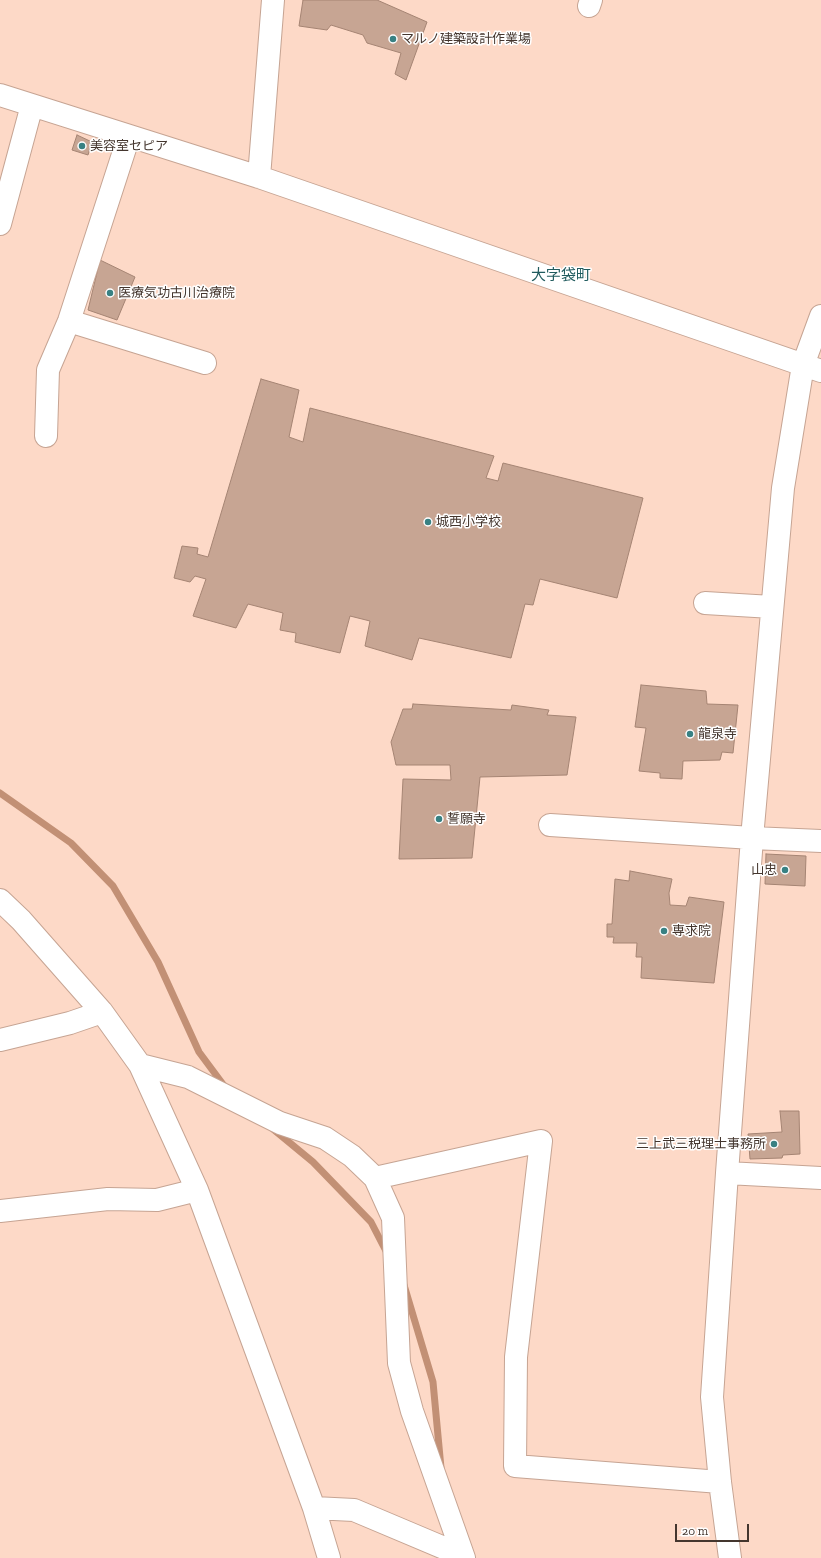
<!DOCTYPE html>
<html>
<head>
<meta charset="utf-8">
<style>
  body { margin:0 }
  #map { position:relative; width:821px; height:1558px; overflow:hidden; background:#fdd9c7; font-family:"Zilla Slab",serif }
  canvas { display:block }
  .scale { position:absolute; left:675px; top:1524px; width:74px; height:18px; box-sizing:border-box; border:2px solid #44362e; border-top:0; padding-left:5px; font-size:12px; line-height:14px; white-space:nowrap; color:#44362e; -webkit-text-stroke:3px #fff; paint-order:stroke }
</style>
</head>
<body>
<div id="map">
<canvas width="821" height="1558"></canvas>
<div class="scale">20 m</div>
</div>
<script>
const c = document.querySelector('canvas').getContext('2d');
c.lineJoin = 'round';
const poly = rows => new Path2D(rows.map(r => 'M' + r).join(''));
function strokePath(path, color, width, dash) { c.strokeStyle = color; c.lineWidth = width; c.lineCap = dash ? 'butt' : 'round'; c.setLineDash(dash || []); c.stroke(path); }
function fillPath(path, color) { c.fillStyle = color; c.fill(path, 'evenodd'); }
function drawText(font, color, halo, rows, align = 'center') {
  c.font = font + ' "Zilla Slab","Noto Sans JP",serif'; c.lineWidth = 3; c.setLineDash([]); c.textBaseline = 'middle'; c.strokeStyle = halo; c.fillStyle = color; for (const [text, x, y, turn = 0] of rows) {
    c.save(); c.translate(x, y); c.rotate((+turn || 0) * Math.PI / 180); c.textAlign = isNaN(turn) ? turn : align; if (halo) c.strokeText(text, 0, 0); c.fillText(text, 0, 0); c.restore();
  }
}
strokePath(poly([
  [0,793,71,843,113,886,158,962,199,1052,225,1087],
  [273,1129,313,1162,371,1222,387,1253],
  [404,1285,433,1382,441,1468]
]), '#c29075', 7);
const building = poly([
  [303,0,377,0,427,22,406,80,395,74,401,53,367,43,363,35,331,25,327,30,299,26,303,0],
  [77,135,92,142,88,155,72,150,77,135],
  [100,260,135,277,117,320,88,310,100,260],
  [261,379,299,390,289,437,303,442,310,408,494,456,486,478,498,481,503,463,643,498,617,598,540,579,533,605,525,604,511,658,419,638,412,660,365,646,370,621,350,616,340,653,295,642,296,633,280,630,283,613,248,604,236,628,193,616,206,579,195,576,190,582,174,578,182,546,198,548,197,554,208,557,261,379],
  [641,685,706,691,707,704,738,705,733,753,722,752,720,760,683,761,682,779,660,778,660,773,639,771,646,728,635,727,641,685],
  [413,704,511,710,512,705,549,710,547,715,576,717,567,775,480,777,472,858,399,859,403,779,451,780,450,765,396,765,391,742,403,709,412,709,413,704],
  [766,854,806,856,805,886,765,884,766,854],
  [630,871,672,879,669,893,670,905,686,906,689,897,724,902,714,983,641,978,642,957,636,957,637,943,613,943,614,937,607,937,607,924,612,924,615,879,629,881,630,871],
  [780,1111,799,1111,800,1154,783,1155,782,1158,750,1159,748,1134,782,1132,780,1111]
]);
fillPath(building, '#c7a593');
strokePath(building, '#a58473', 1);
const minor = poly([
  [589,6,591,0],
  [0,95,259,177,821,371],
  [259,177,273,0],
  [0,224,32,105],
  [69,321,205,363],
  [46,436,48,370,69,321,129,136],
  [705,603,772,607],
  [550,825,752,838,821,841],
  [0,900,21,920,102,1012,140,1065,197,1190,314,1508,329,1558],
  [0,1040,70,1023,102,1012],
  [140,1065,188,1077,280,1123,325,1138,352,1156,375,1178,393,1218,399,1363,412,1411,464,1558],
  [727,1173,821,1178],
  [375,1178,541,1141,516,1357,515,1466,720,1482],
  [0,1211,108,1199,157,1200,197,1190],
  [314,1508,354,1510,463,1556],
  [730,1558,720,1482,712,1397,727,1173,752,838,783,488,803,365,821,316]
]);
strokePath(minor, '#c6a493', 24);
strokePath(minor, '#fff', 22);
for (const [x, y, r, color] of [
  [393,39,4,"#388183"],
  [82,146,4,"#388183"],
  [110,293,4,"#388183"],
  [428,522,4,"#388183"],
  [690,734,4,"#388183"],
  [439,819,4,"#388183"],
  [785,870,4,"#388183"],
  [664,931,4,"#388183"],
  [774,1144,4,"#388183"]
]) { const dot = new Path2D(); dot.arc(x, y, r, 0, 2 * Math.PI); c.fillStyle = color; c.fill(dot); strokePath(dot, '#fff', 1.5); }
drawText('13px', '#44362e', '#fff', [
  ["マルノ建築設計作業場",401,39],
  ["美容室セピア",90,146],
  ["医療気功古川治療院",118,293],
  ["城西小学校",436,522],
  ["龍泉寺",698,734],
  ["誓願寺",447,819],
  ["山忠",777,870,"right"],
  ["専求院",672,931],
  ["三上武三税理士事務所",766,1144,"right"]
], 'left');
drawText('15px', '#205b5e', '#fff', [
  ["大字袋町",561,276]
]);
</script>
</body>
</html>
